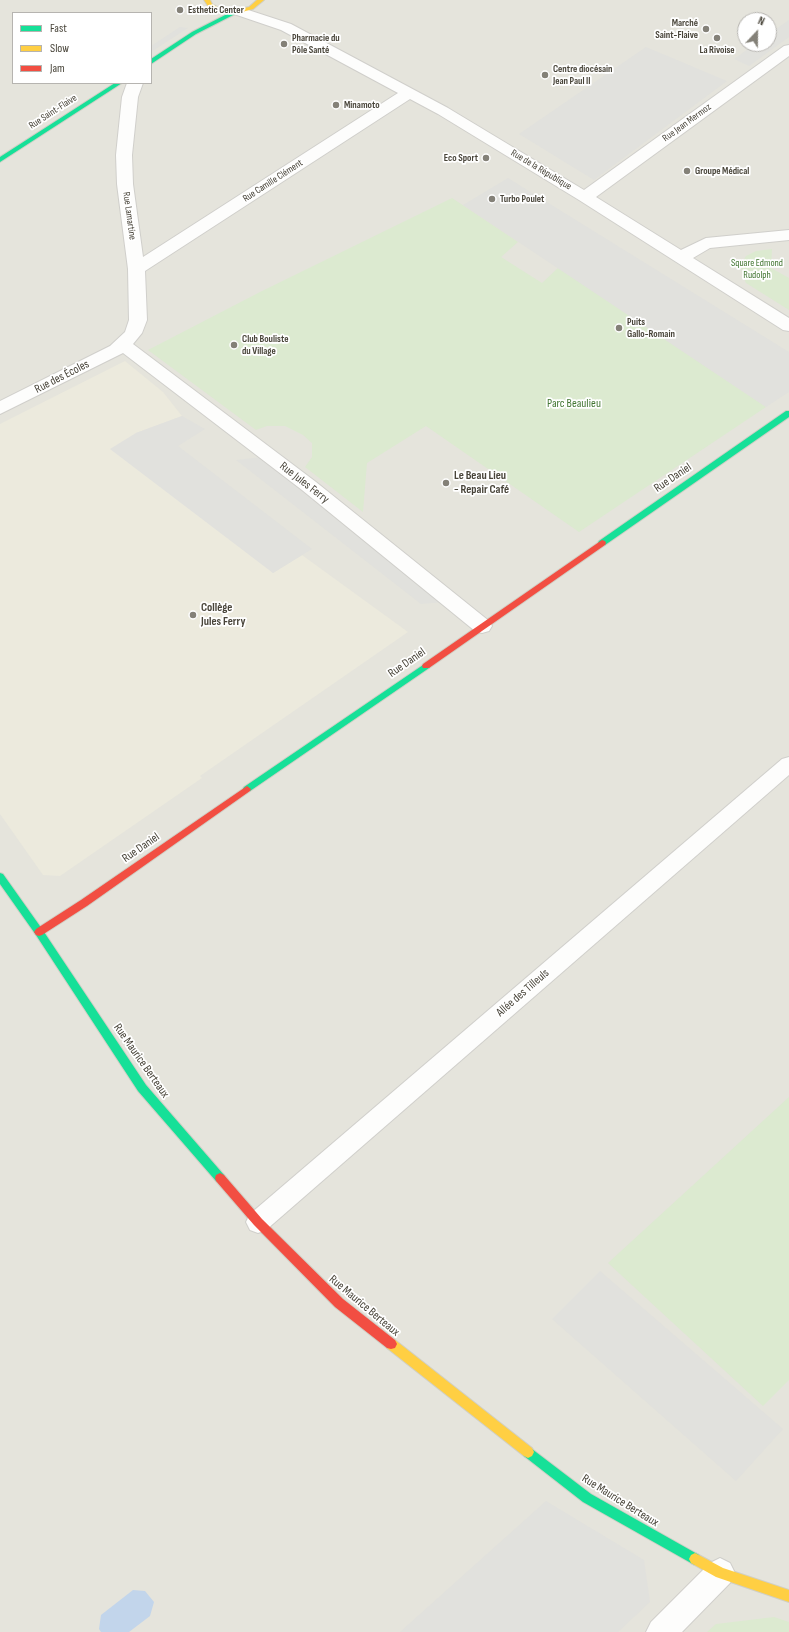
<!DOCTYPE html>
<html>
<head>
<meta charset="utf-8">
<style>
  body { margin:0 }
  #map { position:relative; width:789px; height:1632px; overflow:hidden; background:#f2f2ed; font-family:"Sofia Sans Condensed",sans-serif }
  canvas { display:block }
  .legend { position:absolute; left:12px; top:12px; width:140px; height:72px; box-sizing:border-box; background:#fff; border:1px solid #b6b4b0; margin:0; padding:5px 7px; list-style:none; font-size:12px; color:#484439 }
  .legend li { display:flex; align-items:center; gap:8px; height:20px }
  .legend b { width:20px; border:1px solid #b6b4b0 }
  .north { position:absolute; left:737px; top:12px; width:40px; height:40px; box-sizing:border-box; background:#fff; border:1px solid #b6b4b0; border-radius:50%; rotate:22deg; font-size:11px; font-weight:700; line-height:16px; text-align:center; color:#484439 }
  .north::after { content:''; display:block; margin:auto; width:14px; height:18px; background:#848178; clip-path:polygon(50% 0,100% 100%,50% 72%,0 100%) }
</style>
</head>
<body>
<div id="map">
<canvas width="789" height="1632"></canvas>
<ul class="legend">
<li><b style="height:5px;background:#16e098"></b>Fast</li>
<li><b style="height:5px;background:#ffcf43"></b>Slow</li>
<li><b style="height:5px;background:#f24e42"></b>Jam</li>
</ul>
<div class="north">N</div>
</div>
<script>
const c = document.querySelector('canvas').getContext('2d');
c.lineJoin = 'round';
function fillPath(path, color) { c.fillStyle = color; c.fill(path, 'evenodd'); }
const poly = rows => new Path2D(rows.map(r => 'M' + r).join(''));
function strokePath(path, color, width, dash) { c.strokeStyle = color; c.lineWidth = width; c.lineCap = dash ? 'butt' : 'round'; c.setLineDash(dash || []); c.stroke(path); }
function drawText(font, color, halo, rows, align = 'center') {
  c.font = font + ' "Sofia Sans Condensed",sans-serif'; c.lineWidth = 3.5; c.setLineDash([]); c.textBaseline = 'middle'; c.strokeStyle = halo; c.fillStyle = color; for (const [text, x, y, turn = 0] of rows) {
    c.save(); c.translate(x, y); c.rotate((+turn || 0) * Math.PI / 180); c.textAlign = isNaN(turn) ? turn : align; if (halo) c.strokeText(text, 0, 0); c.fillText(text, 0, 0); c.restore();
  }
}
fillPath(poly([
  [0,0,789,0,789,1632,0,1632],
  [13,13,151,13,151,83,13,83],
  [745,20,769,20,769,44,745,44]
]), '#e5e4dc');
fillPath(poly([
  [125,361,163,392,182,416,136,433,273,573,302,555,408,632,200,776,202,778,60,876,43,875,0,814,0,424]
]), '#eceadd');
fillPath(poly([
  [452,198,518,242,501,257,542,283,558,268,766,407,579,532,426,426,367,463,363,512,305,467,312,457,312,443,303,435,285,426,267,426,256,430,148,350,260,292],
  [772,249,771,268,789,278,789,310,746,283,742,274,741,265,746,256,756,251],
  [789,1097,789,1380,763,1406,608,1263],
  [774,1617,789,1622,789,1632,707,1632,716,1624]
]), '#dcead0');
fillPath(poly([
  [789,20,789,37,749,66,734,59,755,44,769,44,769,34],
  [180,27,188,28,151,52,151,46],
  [646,47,727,81,594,180,519,134],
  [508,178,789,352,789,392,766,407,463,205],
  [182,416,205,429,178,446,312,549,273,573,110,449,136,433],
  [262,457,446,602,421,604,236,460],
  [600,1271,783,1429,736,1481,552,1319],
  [546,1501,644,1560,650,1602,618,1632,400,1632]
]), '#e1e1dd');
fillPath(poly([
  [133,1590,145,1591,154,1602,150,1616,129,1632,101,1632,99,1629,101,1615]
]), '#c2d5eb');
const lane = poly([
  [789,757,789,775,266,1230,258,1233,250,1230,246,1222,250,1214,782,759,789,757]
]);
const street = poly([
  [239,7,291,24,448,108,584,190,784,46,789,45,789,56,596,197,681,250,706,238,789,230,789,240,710,248,693,258,789,318,789,331,783,330,579,200,438,114,410,99,145,271,147,320,142,333,133,344,316,482,489,621,492,626,489,631,482,633,475,631,302,490,123,353,0,414,0,401,110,346,125,332,129,320,128,269,117,184,116,155,122,97,127,83,143,83,138,97,132,155,133,184,143,257,398,93,281,30,234,14,232,11,234,8,239,7],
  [720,1558,730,1563,735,1573,730,1583,682,1632,646,1632,651,1622,710,1563,720,1558]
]);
const fast = poly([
  [235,10,237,11,237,13,196,34,151,64,151,59,192,32,235,10],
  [115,83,122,83,0,162,0,157,115,83],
  [786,411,789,411,789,417,605,545,599,545,598,543,599,541,786,411],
  [426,663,429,664,430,666,429,668,250,791,244,791,243,789,244,787,426,663],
  [0,873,3,874,42,929,146,1085,224,1175,225,1178,224,1181,220,1183,216,1181,138,1091,36,935,0,884,0,873],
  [528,1446,591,1494,699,1555,701,1559,699,1563,695,1565,691,1563,583,1502,524,1456,522,1452,524,1448,528,1446]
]);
const slow = poly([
  [204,0,210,0,212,4,219,8,235,10,249,7,257,0,264,0,253,9,235,14,215,10,208,6,204,0],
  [391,1339,395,1340,532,1448,534,1452,532,1456,528,1458,524,1456,387,1348,385,1344,387,1340,391,1339],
  [695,1553,723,1568,789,1590,789,1602,716,1577,691,1563,689,1559,691,1555,695,1553]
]);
const jam = poly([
  [602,540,605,541,606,543,605,545,429,668,423,668,422,666,423,664,602,540],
  [247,786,251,789,250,791,87,906,42,935,39,936,36,935,34,932,36,929,81,900,247,786],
  [220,1173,224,1175,262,1219,343,1299,395,1340,397,1344,395,1348,391,1349,387,1348,335,1307,254,1225,216,1181,215,1178,216,1175,220,1173]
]);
strokePath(lane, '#d0cfcb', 2);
strokePath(street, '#d0cfcb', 2);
strokePath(fast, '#d0cfc5', 2);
strokePath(slow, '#d0cfc5', 2);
strokePath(jam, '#d0cfc5', 2);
fillPath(lane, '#fdfdfc');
fillPath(street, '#fdfdfc');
fillPath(fast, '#16e098');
fillPath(slow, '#ffcf43');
fillPath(jam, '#f24e42');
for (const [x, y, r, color] of [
  [180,10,4,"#848178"],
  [706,29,4,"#848178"],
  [717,38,4,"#848178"],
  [284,44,4,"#848178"],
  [545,75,4,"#848178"],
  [336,105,4,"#848178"],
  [486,158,4,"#848178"],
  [687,171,4,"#848178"],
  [492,199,4,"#848178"],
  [619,328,4,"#848178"],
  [234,345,4,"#848178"],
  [446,483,4,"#848178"],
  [193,615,4,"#848178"]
]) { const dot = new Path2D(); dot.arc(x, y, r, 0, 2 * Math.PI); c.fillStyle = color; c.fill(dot); strokePath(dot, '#fff', 1.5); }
drawText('bold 10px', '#484439', '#fff', [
  ["Esthetic Center",188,10],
  ["Marché",698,23,"right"],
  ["Saint-Flaive",698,35,"right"],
  ["Pharmacie du",292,38],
  ["Pôle Santé",292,50],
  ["La Rivoise",717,50,"center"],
  ["Centre diocésain",553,69],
  ["Jean Paul II",553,81],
  ["Minamoto",344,105],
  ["Eco Sport",478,158,"right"],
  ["Groupe Médical",695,171],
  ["Turbo Poulet",500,199],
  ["Puits",627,322],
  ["Gallo-Romain",627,334],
  ["Club Bouliste",242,339],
  ["du Village",242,351]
], 'left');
drawText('10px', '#484439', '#fff', [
  ["Rue Saint-Flaive",53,112,-33],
  ["Rue Jean Mermoz",687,123,-36],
  ["Rue de la République",541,170,31],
  ["Rue Camille Clément",273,181,-33],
  ["Rue Lamartine",129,216,82]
]);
drawText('10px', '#417531', '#fff', [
  ["Square Edmond",757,263],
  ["Rudolph",757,275]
]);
drawText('12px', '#484439', '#fff', [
  ["Rue des Écoles",62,377,-27],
  ["Rue Daniel",673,478,-34],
  ["Rue Jules Ferry",304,483,38],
  ["Rue Daniel",407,663,-35],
  ["Rue Daniel",141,848,-35],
  ["Allée des Tilleuls",523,993,-41],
  ["Rue Maurice Berteaux",141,1061,55],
  ["Rue Maurice Berteaux",364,1306,40],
  ["Rue Maurice Berteaux",620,1501,32]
]);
drawText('12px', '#417531', '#fff', [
  ["Parc Beaulieu",574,404]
]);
drawText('bold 12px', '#484439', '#fff', [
  ["Le Beau Lieu",454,476],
  ["- Repair Café",454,490],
  ["Collège",201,608],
  ["Jules Ferry",201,622]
], 'left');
</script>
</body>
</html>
